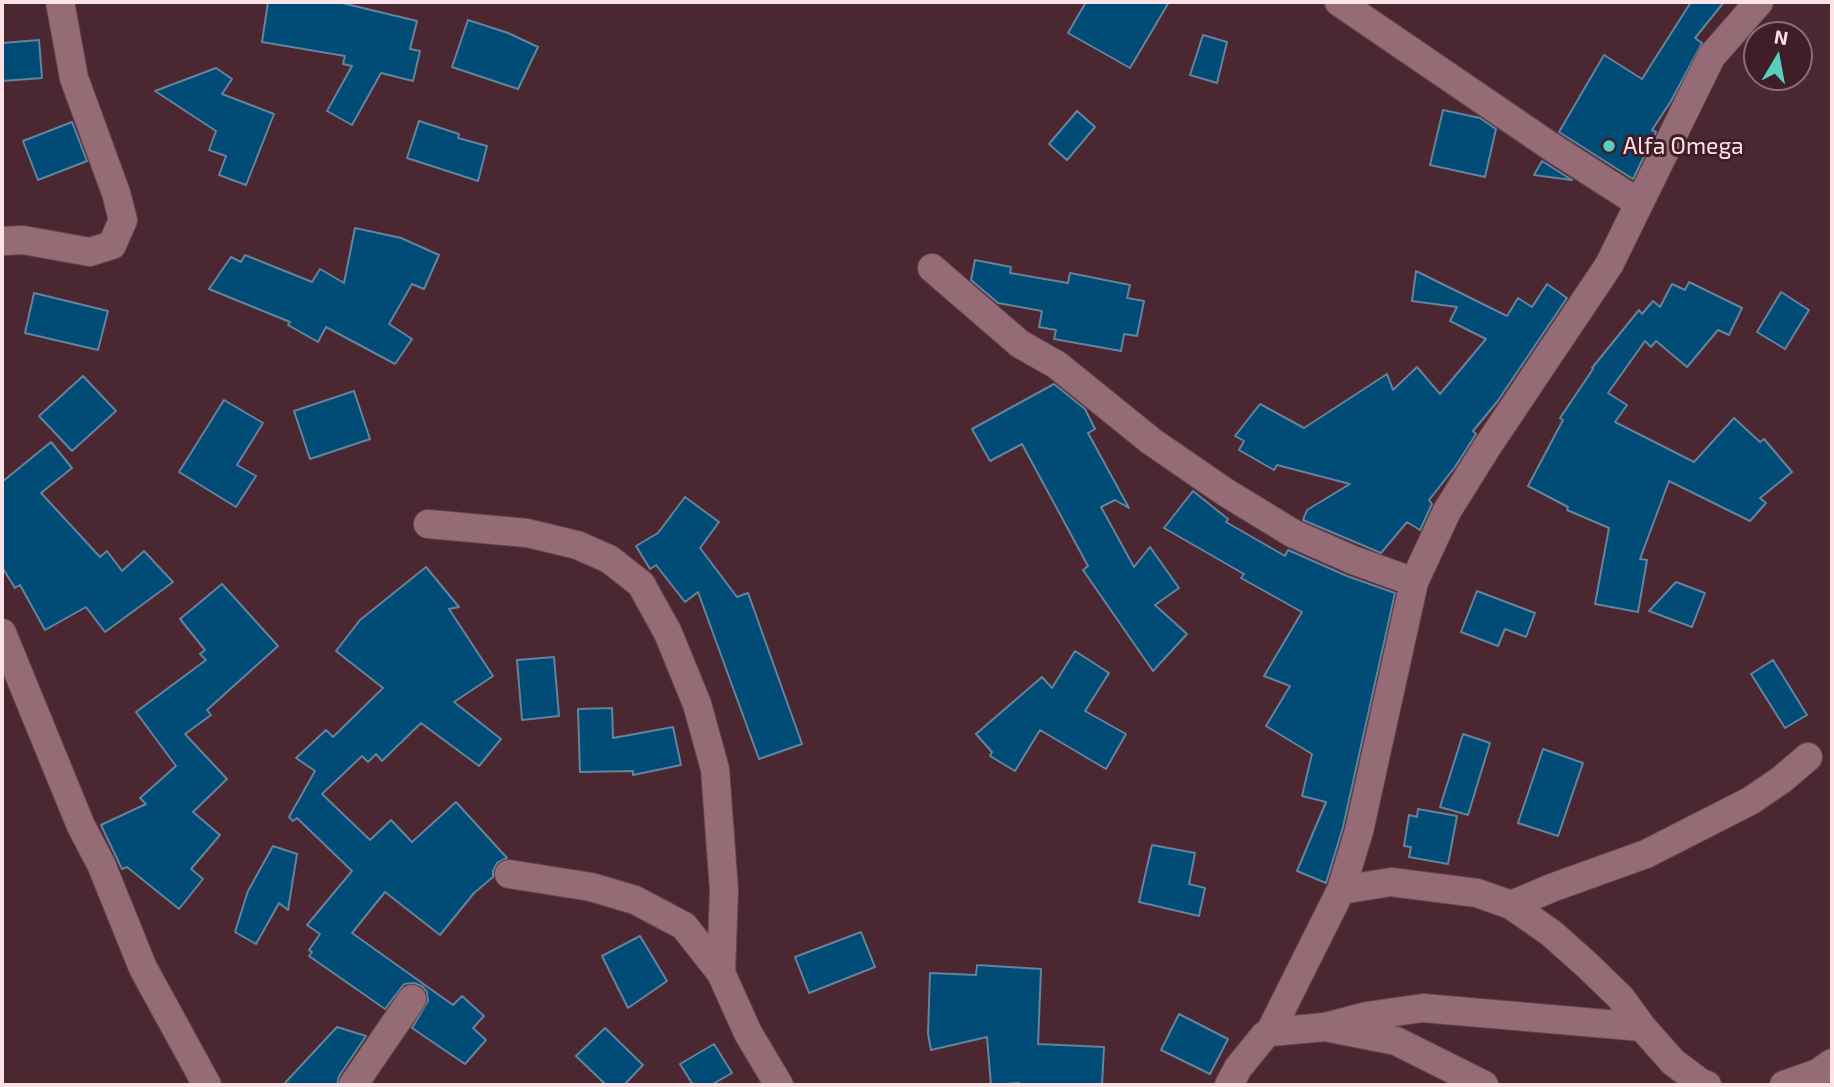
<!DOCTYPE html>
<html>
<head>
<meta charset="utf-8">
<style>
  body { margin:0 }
  #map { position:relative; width:1834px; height:1087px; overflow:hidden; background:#4b2831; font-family:"Exo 2",sans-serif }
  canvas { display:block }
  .frame { position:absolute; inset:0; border:4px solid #fbe3e8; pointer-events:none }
  .north { position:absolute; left:1743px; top:21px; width:70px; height:70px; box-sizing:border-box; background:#401e27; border:2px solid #8b6d74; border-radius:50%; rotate:10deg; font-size:19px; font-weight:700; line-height:28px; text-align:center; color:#fbe3e8 }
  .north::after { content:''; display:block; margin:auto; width:24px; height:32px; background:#58cebf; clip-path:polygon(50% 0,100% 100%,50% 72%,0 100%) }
</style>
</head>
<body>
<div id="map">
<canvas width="1834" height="1087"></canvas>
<div class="frame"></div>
<div class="north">N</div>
</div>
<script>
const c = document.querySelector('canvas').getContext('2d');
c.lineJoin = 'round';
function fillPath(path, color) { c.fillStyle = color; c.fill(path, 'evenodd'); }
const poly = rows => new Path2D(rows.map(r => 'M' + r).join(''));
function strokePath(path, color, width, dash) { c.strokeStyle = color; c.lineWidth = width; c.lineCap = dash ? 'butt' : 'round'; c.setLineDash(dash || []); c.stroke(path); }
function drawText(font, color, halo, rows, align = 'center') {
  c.font = font + ' "Exo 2",sans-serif'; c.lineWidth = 6; c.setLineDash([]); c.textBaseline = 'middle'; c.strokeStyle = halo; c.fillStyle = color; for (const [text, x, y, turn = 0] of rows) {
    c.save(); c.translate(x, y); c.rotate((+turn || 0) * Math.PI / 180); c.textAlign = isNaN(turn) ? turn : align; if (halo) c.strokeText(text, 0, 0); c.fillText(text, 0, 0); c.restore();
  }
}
const building = poly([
  [268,2,338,2,417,21,410,49,420,51,413,81,381,73,352,125,327,111,352,66,343,64,345,56,262,42,268,2],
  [1086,2,1169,2,1130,68,1068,33,1086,2],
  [1691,2,1724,2,1695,38,1702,43,1671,101,1652,130,1656,132,1633,179,1559,132,1604,55,1642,79,1691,2],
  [468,20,508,33,538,47,518,89,452,67,468,20],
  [1203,35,1227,42,1217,83,1190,75,1203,35],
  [39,40,42,78,2,81,2,43,39,40],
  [216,68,232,79,222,94,274,114,246,185,219,175,226,156,209,150,216,131,155,91,216,68],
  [1443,110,1480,118,1496,129,1485,177,1430,165,1443,110],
  [1077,111,1095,127,1067,160,1049,144,1077,111],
  [419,121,459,134,458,138,487,146,478,181,407,158,419,121],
  [72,122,87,161,38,180,23,141,72,122],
  [1542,161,1572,180,1534,175,1542,161],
  [355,228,401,238,439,255,424,289,412,284,389,324,412,339,395,364,326,327,318,342,288,325,290,322,209,289,231,257,241,262,245,255,312,282,320,269,344,283,355,228],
  [975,260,1011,267,1010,273,1068,283,1070,273,1130,285,1127,298,1144,301,1137,336,1124,334,1121,351,1054,339,1056,330,1039,327,1042,311,998,303,971,280,975,260],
  [1416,271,1507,316,1518,298,1532,307,1547,284,1567,298,1497,402,1473,431,1476,434,1455,467,1429,500,1432,504,1420,530,1407,522,1381,553,1303,520,1307,510,1350,484,1277,465,1274,470,1239,450,1244,441,1235,436,1260,404,1304,428,1387,374,1393,390,1417,367,1440,394,1486,339,1450,321,1457,307,1412,301,1416,271],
  [1689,282,1742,308,1729,335,1718,330,1687,367,1656,341,1651,347,1645,341,1608,393,1627,405,1615,422,1694,462,1734,418,1760,442,1764,439,1792,472,1760,498,1766,503,1750,521,1669,481,1640,559,1647,560,1638,612,1595,604,1609,528,1567,510,1568,507,1528,486,1563,420,1560,418,1593,369,1592,368,1639,310,1642,314,1653,301,1660,307,1672,284,1685,290,1689,282],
  [1781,292,1809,310,1785,349,1757,332,1781,292],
  [34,293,108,311,98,350,25,333,34,293],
  [83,376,116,411,72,451,39,416,83,376],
  [1054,384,1085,409,1095,429,1088,433,1129,508,1115,500,1101,507,1134,567,1150,547,1179,588,1155,605,1187,634,1153,671,1083,570,1088,566,1022,444,990,461,972,429,1054,384],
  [354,391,370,439,310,459,294,411,354,391],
  [224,400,263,423,237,465,256,476,236,507,179,472,224,400],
  [51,442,72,468,41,493,100,557,107,551,122,571,144,551,173,582,105,632,86,607,45,630,20,585,15,588,2,567,2,482,51,442],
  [1193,491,1228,519,1226,522,1285,556,1288,550,1347,576,1395,593,1343,827,1326,883,1297,871,1326,802,1302,796,1312,754,1266,726,1290,686,1264,676,1302,612,1241,578,1244,574,1164,528,1193,491],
  [685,497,719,522,700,548,737,597,748,593,802,744,759,759,698,592,685,602,656,565,650,569,636,546,658,533,685,497],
  [426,567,459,607,449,609,493,676,454,702,501,739,479,766,421,723,382,761,376,754,368,762,362,756,322,794,370,840,391,820,412,842,456,802,507,858,497,863,493,871,493,877,474,893,440,935,385,892,352,933,453,1005,462,996,484,1016,473,1028,486,1040,465,1064,412,1028,428,1001,427,992,422,986,414,983,404,984,385,1009,309,956,312,952,309,950,320,934,307,925,352,871,297,818,293,821,289,817,315,771,296,758,326,730,333,737,383,688,336,651,360,620,426,567],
  [1676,582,1705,593,1692,627,1649,611,1676,582],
  [222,584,278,646,207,710,211,715,185,734,227,779,193,812,220,835,191,869,203,879,179,909,127,867,122,869,101,825,146,804,140,798,176,766,136,712,206,660,200,654,205,650,180,619,222,584],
  [1477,591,1535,613,1526,637,1505,629,1498,646,1461,632,1477,591],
  [1075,651,1109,673,1085,711,1126,734,1106,769,1040,730,1015,771,990,756,992,752,976,734,1042,677,1052,688,1075,651],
  [554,657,559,716,522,720,517,660,554,657],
  [1773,660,1807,715,1785,728,1751,674,1773,660],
  [612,708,613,738,673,727,681,765,633,775,633,771,580,772,578,709,612,708],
  [1463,734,1490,743,1468,815,1440,807,1463,734],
  [1543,749,1583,763,1558,836,1518,823,1543,749],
  [1418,809,1457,816,1448,864,1409,857,1411,847,1404,846,1409,815,1417,817,1418,809],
  [1152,845,1195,853,1189,884,1205,888,1199,916,1139,902,1152,845],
  [273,846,297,854,288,910,279,903,256,944,235,932,248,891,273,846],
  [861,932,875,967,809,993,795,957,861,932],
  [640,936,667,981,628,1008,602,956,640,936],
  [977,965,1041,969,1038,1044,1104,1047,1102,1085,1019,1085,1019,1083,991,1085,987,1037,931,1050,928,1034,930,973,976,975,977,965],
  [1179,1014,1228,1039,1210,1074,1161,1050,1179,1014],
  [337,1027,366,1036,339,1076,337,1085,283,1085,337,1027],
  [605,1028,643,1065,624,1085,606,1085,576,1056,605,1028],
  [714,1044,732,1073,711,1085,693,1085,680,1064,714,1044]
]);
fillPath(building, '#014b77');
strokePath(building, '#64839d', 2);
const street = poly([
  [1339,2,1550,146,1639,203],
  [2,241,23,240,90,252,112,245,123,220,116,193,74,78,60,2],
  [932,268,1020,344,1057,365,1151,441,1225,492,1294,534,1353,560,1414,582],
  [428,524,527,533,577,545,609,559,641,584,668,633,697,704,715,769,724,890,721,973],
  [2,633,81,826,101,864,143,968,207,1085],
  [509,874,591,887,635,900,684,926,721,973,748,1033,779,1085],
  [1341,890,1391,882,1477,893,1511,905,1551,933,1587,965,1621,998,1642,1027,1673,1062,1701,1083,1707,1085],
  [1511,905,1554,887,1646,854,1750,801,1781,780,1808,757],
  [1325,1027,1367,1016,1423,1008,1642,1027],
  [1270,1032,1325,1027,1396,1041,1484,1085],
  [353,1085,412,999],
  [1229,1085,1238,1068,1264,1036,1270,1032,1341,890,1359,831,1414,582,1447,511,1487,447,1609,265,1711,57,1759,2],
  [1784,1085,1818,1073,1832,1063]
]);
strokePath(street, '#65464f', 30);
strokePath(street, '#956c76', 28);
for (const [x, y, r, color] of [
  [1609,146,7,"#58cebf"]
]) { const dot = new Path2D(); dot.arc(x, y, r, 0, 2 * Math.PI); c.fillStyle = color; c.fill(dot); strokePath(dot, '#401e27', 2.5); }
drawText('23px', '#fbe3e8', '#401e27', [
  ["Alfa Omega",1623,146]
], 'left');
</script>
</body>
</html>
